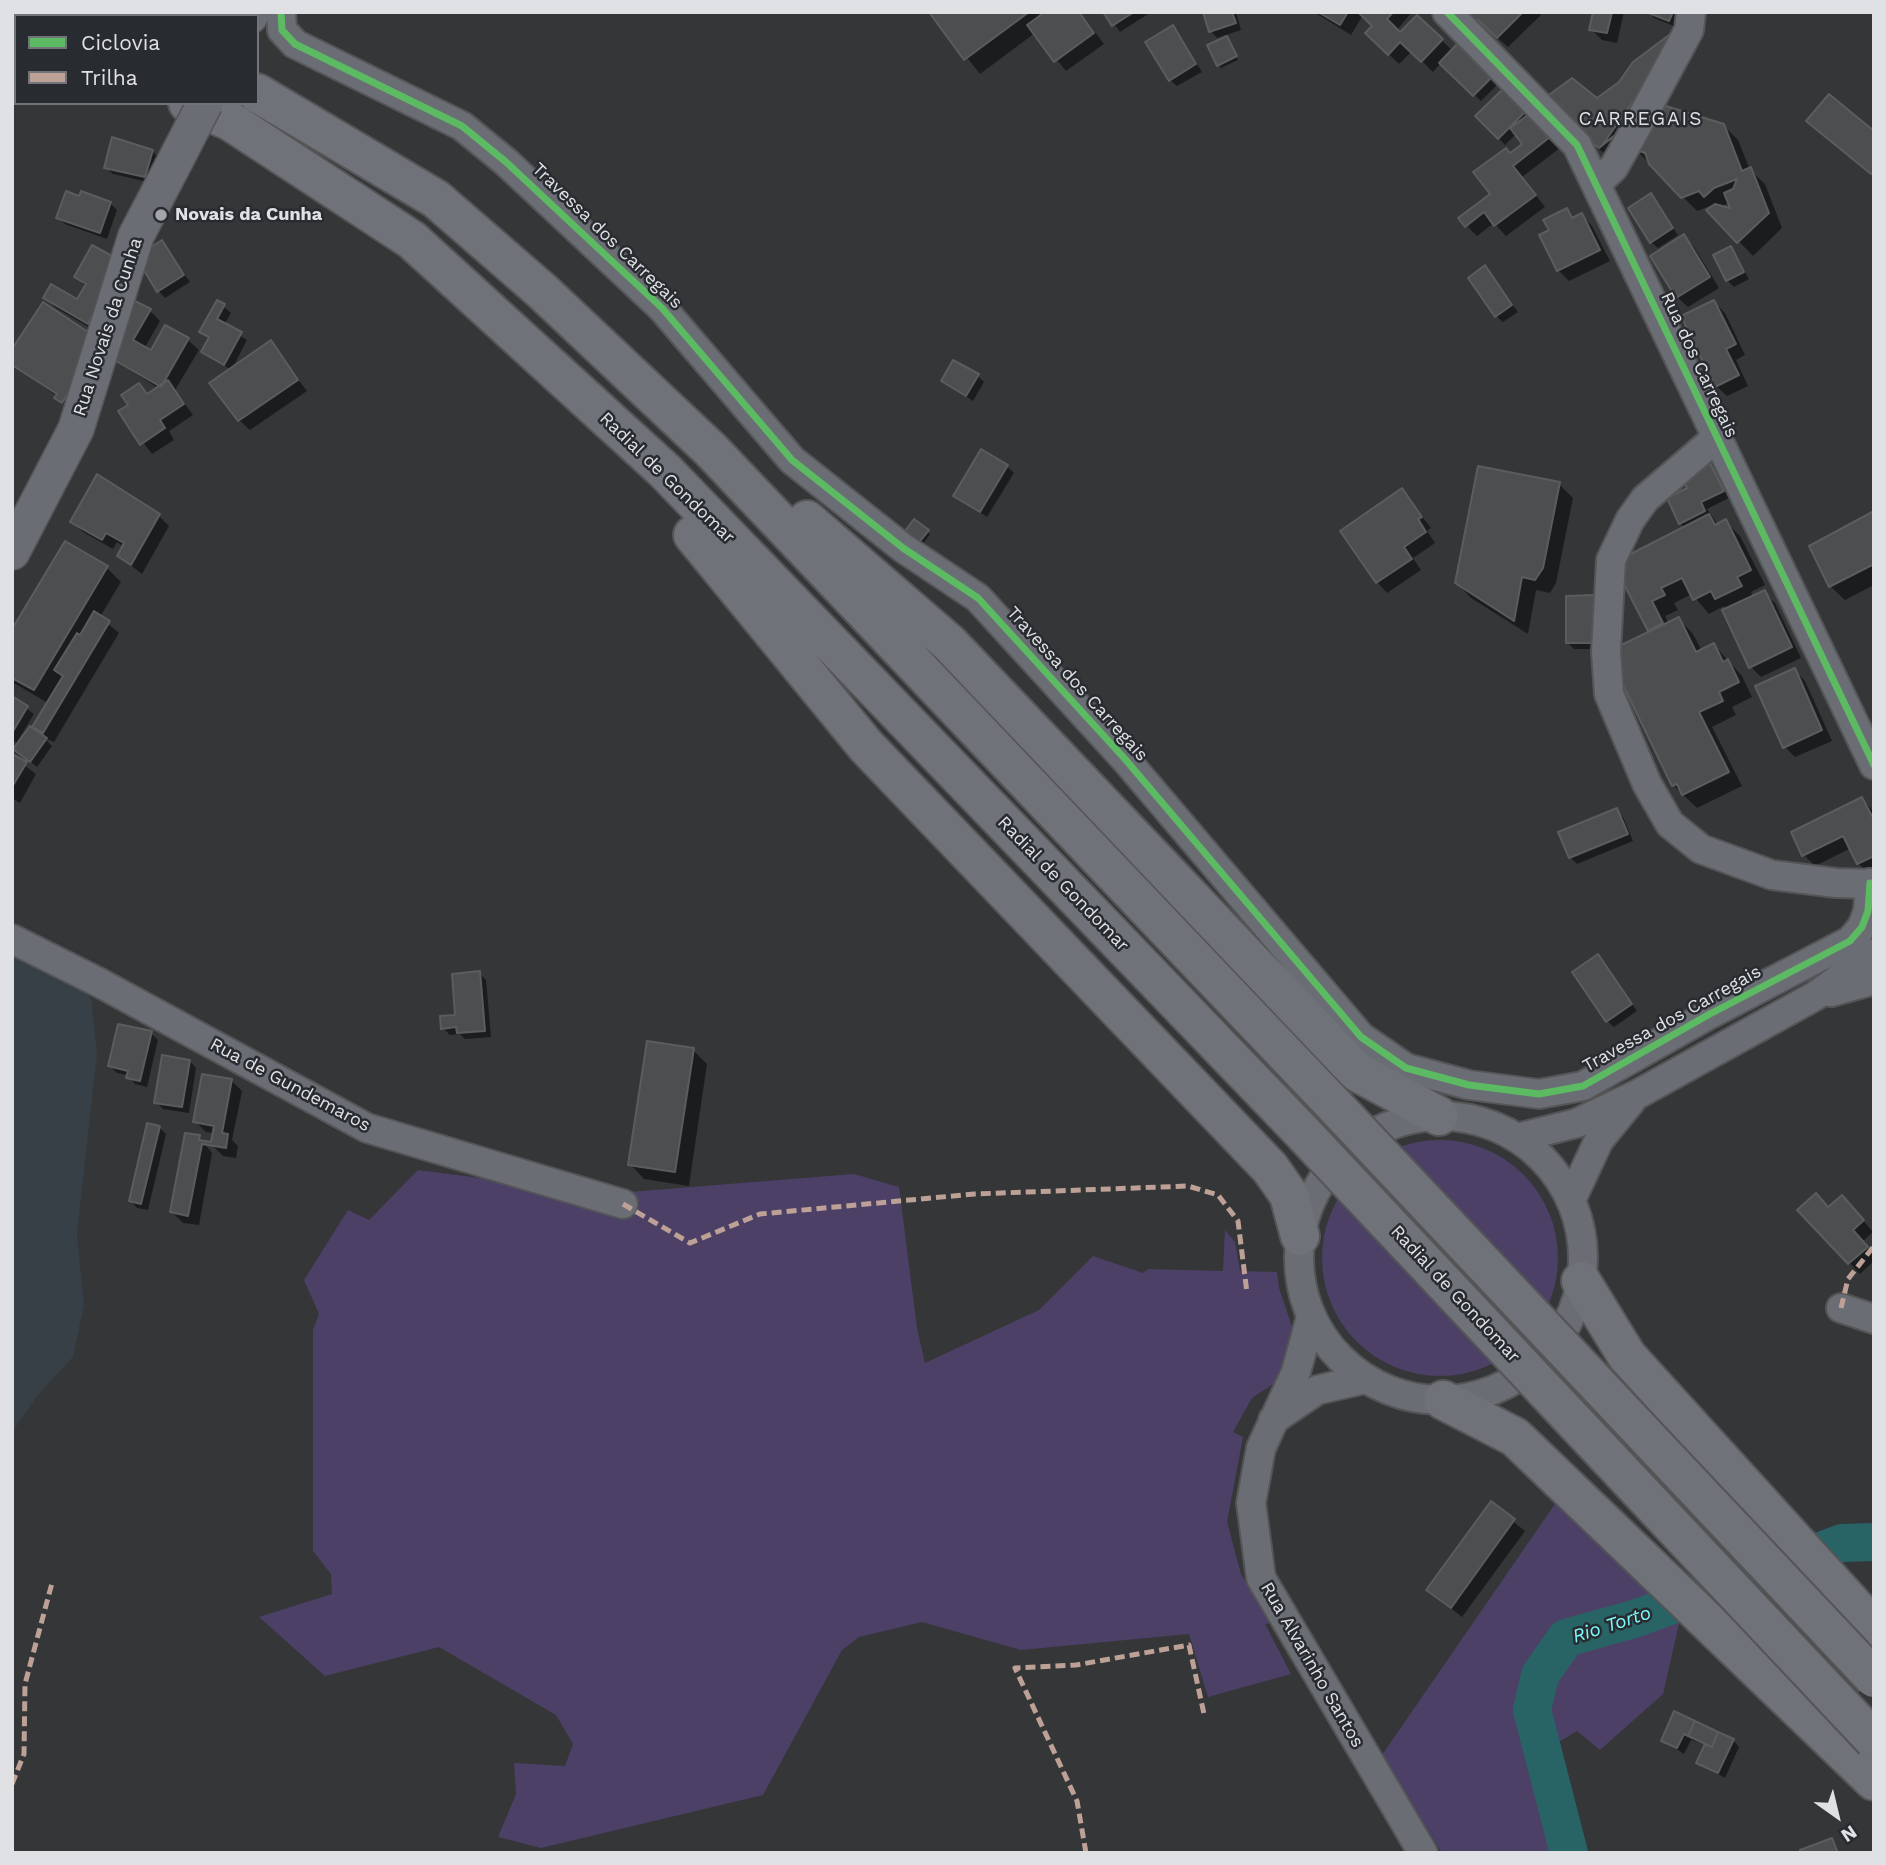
<!DOCTYPE html>
<html>
<head>
<meta charset="utf-8">
<style>
  body { margin:0 }
  #map { position:relative; width:1886px; height:1865px; overflow:hidden; background:#343638; font-family:"Work Sans",sans-serif }
  canvas { display:block }
  .frame { position:absolute; inset:0; border:14px solid #dfe1e4; pointer-events:none }
  .legend { position:absolute; left:14px; top:14px; width:245px; height:91px; box-sizing:border-box; background:#282c30; border:2px solid #717478; margin:0; padding:9px 12px; list-style:none; font-size:21px; color:#dfe1e4 }
  .legend li { display:flex; align-items:center; gap:14px; height:35px }
  .legend b { width:35px; border:2px solid #717478 }
  .north { position:absolute; left:1802px; top:1781px; width:70px; height:70px; -webkit-text-stroke:5px #282c30; paint-order:stroke; rotate:146deg; font-size:19px; font-weight:700; line-height:28px; text-align:center; color:#dfe1e4 }
  .north::after { content:''; display:block; margin:auto; width:24px; height:32px; background:#dfe1e4; clip-path:polygon(50% 0,100% 100%,50% 72%,0 100%) }
</style>
</head>
<body>
<div id="map">
<canvas width="1886" height="1865"></canvas>
<div class="frame"></div>
<ul class="legend">
<li><b style="height:9px;background:#5cba63"></b>Ciclovia</li>
<li><b style="height:9px;background:#bda197"></b>Trilha</li>
</ul>
<div class="north">N</div>
</div>
<script>
const c = document.querySelector('canvas').getContext('2d');
c.lineJoin = 'round';
function fillPath(path, color) { c.fillStyle = color; c.fill(path, 'evenodd'); }
const poly = rows => new Path2D(rows.map(r => 'M' + r).join(''));
function strokePath(path, color, width, dash) { c.strokeStyle = color; c.lineWidth = width; c.lineCap = dash ? 'butt' : 'round'; c.setLineDash(dash || []); c.stroke(path); }
function drawText(font, color, halo, rows, align = 'center') {
  c.font = font + ' "Work Sans",sans-serif'; c.lineWidth = 5; c.setLineDash([]); c.textBaseline = 'middle'; c.strokeStyle = halo; c.fillStyle = color; for (const [text, x, y, turn = 0] of rows) {
    c.save(); c.translate(x, y); c.rotate((+turn || 0) * Math.PI / 180); c.textAlign = isNaN(turn) ? turn : align; if (halo) c.strokeText(text, 0, 0); c.fillText(text, 0, 0); c.restore();
  }
}
fillPath(poly([
  [12,947,83,982,92,1002,97,1055,77,1234,84,1305,73,1357,37,1396,12,1433]
]), '#373f47');
fillPath(poly([
  '1322 1258a118 118 0 1 1 236 0a118 118 0 1 1-236 0Z',
  [418,1170,604,1194,854,1174,899,1187,917,1328,925,1363,1039,1310,1093,1256,1143,1273,1148,1269,1223,1271,1225,1230,1235,1242,1240,1271,1277,1272,1279,1288,1295,1336,1314,1357,1252,1398,1233,1432,1243,1437,1227,1522,1241,1574,1272,1623,1265,1624,1291,1674,1208,1697,1189,1634,1021,1650,922,1622,859,1637,842,1650,763,1795,541,1848,498,1837,516,1794,514,1763,565,1766,573,1744,556,1715,439,1647,325,1676,259,1617,332,1594,331,1574,313,1551,313,1330,319,1314,304,1280,348,1210,369,1220],
  [1557,1501,1679,1624,1663,1694,1600,1750,1577,1731,1559,1742,1532,1737,1562,1853,1442,1853,1382,1755]
]), '#4d4066');
fillPath(poly([
  [931,12,1080,12,1104,44,1066,71,1035,33,980,74],
  [1106,12,1146,12,1148,14,1120,32],
  [1205,12,1236,12,1241,30,1217,38,1211,31],
  [1314,12,1412,12,1397,30,1400,34,1417,17,1453,51,1458,46,1498,84,1481,101,1441,63,1433,72,1412,51,1399,64,1367,33,1374,26,1363,15,1351,35],
  [1467,12,1538,12,1541,15,1508,47],
  [1595,12,1624,12,1617,43,1602,40,1591,29],
  [1648,12,1682,12,1676,27,1654,18],
  [1173,27,1202,72,1177,86,1170,80],
  [1701,31,1610,157,1581,137,1597,100],
  [1229,41,1238,60,1221,68,1218,65],
  [1504,90,1542,125,1560,148,1522,177,1545,207,1506,236,1494,223,1477,236,1467,226,1492,194,1511,155,1524,144,1516,134,1505,145,1477,116],
  [1723,125,1738,140,1750,170,1765,184,1782,228,1753,256,1709,210,1715,204,1697,211,1635,149],
  [1729,201,1733,211,1722,208],
  [152,151,159,158,152,183,113,174,106,168],
  [1651,196,1678,235,1658,248,1651,242],
  [110,203,117,210,107,239,65,224,58,218],
  [1566,210,1574,219,1582,215,1592,226,1610,261,1569,281,1558,270,1551,231],
  [1684,237,1694,247,1719,288,1688,307,1677,297],
  [162,242,190,282,165,298,159,291],
  [1731,248,1749,279,1734,287,1727,280],
  [1485,268,1518,312,1503,322,1496,316],
  [133,274,99,333,56,308,45,298,77,302,86,287,76,277],
  [218,302,231,313,224,325,247,340,232,369,270,343,307,391,250,430,239,420,231,370,204,352,210,339,201,331],
  [1714,302,1725,313,1745,355,1736,360,1748,386,1727,396,1716,386],
  [150,311,160,321,144,349,151,353,188,340,199,350,175,390,193,415,169,431,174,440,152,454,120,412,130,405,139,385,148,395,158,388,110,357,67,408,57,396,12,365,102,343],
  [978,376,984,382,973,401,943,381],
  [1710,465,1729,498,1707,509,1718,525,1725,521,1740,536,1765,585,1751,592,1753,598,1764,593,1775,603,1801,658,1761,677,1751,667,1724,606,1709,614,1692,594,1674,603,1678,610,1665,616,1669,624,1679,619,1693,634,1702,651,1714,645,1742,676,1752,697,1732,707,1736,715,1712,727,1742,786,1697,808,1673,785,1652,632,1615,564,1685,528,1680,523,1689,489],
  [1007,466,1014,473,987,517,955,496],
  [1559,484,1573,498,1556,583,1550,593,1536,590,1528,634,1471,598,1457,583],
  [1402,490,1431,528,1427,531,1435,543,1413,558,1421,570,1387,593,1377,582],
  [1874,513,1874,585,1845,600,1830,586,1816,542],
  [159,516,169,526,142,574,119,556,124,547,117,542,113,549,83,532,72,521],
  [915,521,930,534,920,548],
  [66,544,107,568,121,582,100,617,119,633,54,742,44,738,52,746,37,767,15,749,19,744,12,740,12,698,34,714,17,742,20,743,44,736,35,726,48,703,12,682,12,633],
  [1567,597,1602,649,1574,649,1568,643],
  [1794,670,1805,681,1832,741,1795,757,1785,747],
  [12,756,36,774,20,803,12,798],
  [1862,799,1874,812,1874,871,1869,874,1858,863,1851,848,1815,866,1804,855,1793,832],
  [1617,810,1623,817,1633,841,1577,864,1570,857],
  [1604,963,1637,1011,1614,1027,1607,1021],
  [479,973,486,980,491,1037,465,1039,460,1034,450,1035,443,1028,457,1016],
  [151,1033,158,1040,147,1087,135,1084,128,1075,117,1073,110,1066],
  [693,1050,707,1064,689,1186,644,1179,630,1164],
  [190,1061,196,1068,189,1113,163,1109,156,1102],
  [231,1080,242,1091,232,1140,238,1146,236,1158,223,1156,212,1145,214,1133,206,1132,195,1121],
  [159,1127,166,1134,148,1210,137,1208,131,1201],
  [199,1137,212,1153,199,1225,183,1223,172,1212],
  [1852,1207,1873,1232,1862,1242,1874,1255,1874,1261,1860,1274,1832,1244,1829,1208],
  [1491,1504,1525,1531,1462,1617,1428,1590],
  [1675,1714,1733,1740,1739,1747,1725,1778,1698,1762,1706,1745,1691,1740,1684,1754,1663,1740]
]), '#0007');
strokePath(poly([
  [1569,1853,1532,1710,1540,1675,1566,1638,1637,1618,1842,1543,1874,1542]
]), '#286466', 38);
const building = poly([
  [929,12,1029,12,964,60,929,12],
  [1045,12,1079,12,1094,33,1054,62,1027,25,1045,12],
  [1103,12,1134,12,1112,26,1103,12],
  [1203,12,1232,12,1236,23,1209,32,1203,12],
  [1318,12,1348,12,1340,25,1318,12],
  [1358,12,1393,12,1387,19,1400,32,1417,15,1443,39,1421,62,1400,42,1388,55,1365,33,1372,26,1358,12],
  [1465,12,1523,12,1497,38,1478,20,1475,23,1465,12],
  [1593,12,1612,12,1607,33,1589,30,1593,12],
  [1646,12,1673,12,1669,21,1646,12],
  [1693,17,1603,144,1618,133,1599,148,1569,127,1546,97,1572,78,1597,98,1619,82,1633,62,1693,17],
  [1173,25,1196,64,1169,81,1145,42,1173,25],
  [1227,36,1237,56,1217,66,1207,45,1227,36],
  [1458,43,1493,76,1473,96,1439,63,1458,43],
  [1504,88,1526,111,1498,139,1475,116,1504,88],
  [1829,94,1874,131,1874,171,1871,174,1806,121,1829,94],
  [1653,102,1724,124,1742,171,1751,167,1769,213,1737,243,1706,210,1715,204,1730,208,1724,193,1733,189,1737,179,1714,188,1704,197,1699,191,1681,198,1649,164,1645,153,1633,149,1653,102],
  [1532,112,1550,137,1513,166,1536,195,1494,226,1484,212,1465,227,1458,218,1490,194,1473,172,1506,148,1510,153,1522,144,1510,128,1532,112],
  [112,137,153,150,145,177,104,168,112,137],
  [66,191,79,196,81,191,111,202,100,233,56,218,66,191],
  [1651,193,1673,228,1650,243,1628,208,1651,193],
  [1567,208,1572,218,1582,213,1600,250,1557,271,1539,235,1549,230,1543,220,1567,208],
  [1684,234,1710,277,1676,298,1650,256,1684,234],
  [162,240,184,275,157,292,136,257,162,240],
  [92,245,123,262,88,324,43,298,51,284,77,299,86,284,74,277,92,245],
  [1731,246,1744,272,1726,281,1713,255,1731,246],
  [1485,265,1512,305,1495,317,1468,278,1485,265],
  [217,300,225,304,217,319,242,332,224,365,201,352,209,337,199,332,217,300],
  [1714,300,1736,344,1726,349,1739,375,1715,387,1681,316,1714,300],
  [135,301,151,309,133,340,151,350,165,325,189,338,161,387,104,354,135,301],
  [43,302,103,342,62,403,54,398,57,394,12,365,12,349,43,302],
  [271,340,298,380,238,421,209,383,271,340],
  [953,360,979,374,966,396,941,381,953,360],
  [168,380,184,404,160,420,165,428,140,445,118,411,128,405,121,395,139,383,147,394,168,380],
  [981,449,1008,465,980,512,953,496,981,449],
  [1710,463,1724,491,1701,502,1705,511,1679,524,1667,498,1687,488,1681,477,1710,463],
  [1478,466,1560,482,1543,568,1535,580,1522,577,1514,621,1455,583,1478,466],
  [97,474,160,514,131,565,117,556,124,543,106,533,102,540,70,522,97,474],
  [1402,488,1422,517,1418,519,1426,532,1404,547,1412,559,1376,583,1340,531,1402,488],
  [1874,511,1874,564,1829,587,1809,546,1874,511],
  [1709,514,1715,525,1726,519,1751,570,1737,577,1742,586,1715,599,1711,591,1693,600,1682,578,1661,588,1665,595,1652,601,1663,623,1648,631,1613,563,1709,514],
  [914,519,929,530,916,546,902,535,914,519],
  [65,541,108,566,34,690,12,678,12,629,65,541],
  [1765,590,1792,647,1749,668,1722,610,1765,590],
  [1595,595,1596,643,1566,643,1566,596,1595,595],
  [94,611,110,621,43,733,32,727,63,676,54,670,77,633,80,635,94,611],
  [1679,617,1696,652,1714,643,1723,662,1728,659,1739,682,1719,692,1723,701,1699,712,1729,772,1682,795,1677,784,1672,786,1607,652,1679,617],
  [1795,668,1822,730,1783,748,1755,686,1795,668],
  [12,696,28,706,12,733,12,696],
  [30,726,47,738,30,762,13,749,30,726],
  [12,754,27,762,12,787,12,754],
  [1862,797,1874,820,1874,856,1857,864,1843,836,1802,856,1791,832,1862,797],
  [1617,808,1628,834,1569,858,1558,832,1617,808],
  [1598,954,1632,1004,1606,1022,1572,972,1598,954],
  [480,971,485,1031,457,1033,456,1027,441,1029,440,1016,455,1015,452,974,480,971],
  [118,1024,152,1031,140,1081,126,1078,128,1071,108,1066,118,1024],
  [647,1041,694,1048,675,1172,628,1165,647,1041],
  [162,1055,190,1060,182,1107,154,1103,162,1055],
  [202,1074,232,1079,222,1133,228,1134,226,1148,202,1144,188,1216,170,1212,185,1133,200,1135,199,1140,211,1142,214,1126,193,1122,202,1074],
  [147,1123,160,1126,141,1204,129,1201,147,1123],
  [1816,1193,1828,1207,1842,1195,1864,1220,1853,1230,1868,1247,1848,1264,1797,1210,1816,1193],
  [1491,1501,1515,1519,1451,1608,1426,1590,1491,1501],
  [1674,1711,1695,1721,1688,1736,1684,1734,1677,1748,1661,1741,1674,1711],
  [1695,1721,1718,1732,1712,1747,1688,1736,1695,1721],
  [1718,1732,1734,1739,1718,1773,1696,1763,1705,1744,1712,1747,1718,1732],
  [1832,1838,1838,1853,1801,1853,1800,1850,1832,1838]
]);
fillPath(building, '#4c4e50');
strokePath(building, '#5a5d5e', 2);
const minor = poly([
  [281,12,282,30,295,44,462,126,506,162,662,308,792,460,903,548,978,598,1125,759,1361,1037,1406,1068,1469,1085,1539,1094,1583,1086,1708,1015,1850,941,1862,927,1868,911,1870,883],
  [1447,12,1577,145,1874,765],
  [1596,184,1614,167,1641,119,1689,30,1691,12],
  [1716,438,1645,499,1630,520,1611,560,1606,651,1609,694,1647,784,1670,824,1701,849,1772,875,1836,883,1874,884],
  [12,939,100,983,367,1128,623,1204],
  [1831,992,1874,980],
  '1299 1258a142 142 0 1 1 284 0a142 142 0 1 1-284 0Z',
  [1517,1138,1577,1123,1638,1094,1815,996,1874,953],
  [1571,1200,1599,1140,1631,1101],
  [1841,1308,1874,1319],
  [1311,1317,1296,1372,1261,1448,1251,1503,1261,1578,1423,1853],
  [1273,1420,1317,1390,1365,1379]
]);
const major = poly([
  [250,16,252,12],
  [12,552,76,429,136,236,171,169]
]);
const highway = poly([
  [82,12,89,16],
  [12,38,16,39],
  [257,93,436,199,542,291,711,450,1334,1105],
  [188,103,230,121,412,240,665,471,1304,1134],
  [807,520,949,643,1357,1072,1439,1116],
  [693,535,866,746,1270,1168,1289,1195,1300,1236],
  [1581,1281,1627,1356,1874,1628],
  [1443,1400,1515,1437,1874,1781]
]);
strokePath(minor, '#545556', 32);
strokePath(major, '#545556', 38);
strokePath(highway, '#545556', 42);
strokePath(minor, '#6b6d75', 28);
strokePath(major, '#6b6d75', 35);
strokePath(highway, '#707279', 38);
const majorBridge = poly([
  [171,169,205,103]
]);
const highwayBridge = poly([
  [1334,1105,1874,1678],
  [1304,1134,1874,1740]
]);
strokePath(majorBridge, '#545556', 38, []);
strokePath(highwayBridge, '#545556', 42, []);
strokePath(majorBridge, '#6b6d75', 35);
strokePath(highwayBridge, '#707279', 38);
strokePath(poly([
  [623,1204,690,1243,760,1214,974,1194,1188,1186,1218,1195,1238,1221,1247,1293],
  [1841,1308,1848,1279,1874,1246],
  [12,1784,24,1754,25,1684,52,1583],
  [1086,1853,1077,1801,1015,1668,1076,1665,1189,1645,1204,1714]
]), '#bda197', 5, [10, 5]);
strokePath(poly([
  [281,12,282,30,295,44,462,126,506,162,662,308,792,460,903,548,978,598,1125,759,1361,1037,1406,1068,1469,1085,1539,1094,1583,1086,1708,1015,1850,941,1862,927,1868,911,1870,883],
  [1447,12,1577,145,1874,765]
]), '#5cba63', 7);
for (const [x, y, r, color] of [
  [161,215,7,"#a3a5a8"]
]) { const dot = new Path2D(); dot.arc(x, y, r, 0, 2 * Math.PI); c.fillStyle = color; c.fill(dot); strokePath(dot, '#282c30', 2.5); }
drawText('bold 18px', '#dfe1e4', '#282c30', [
  ["Novais da Cunha",175,215]
], 'left');
drawText('18px', '#dfe1e4', '#282c30', [
  ["Travessa dos Carregais",607,236,44],
  ["Rua Novais da Cunha",108,327,-72],
  ["Rua dos Carregais",1699,365,65],
  ["Radial de Gondomar",667,478,44],
  ["Travessa dos Carregais",1077,684,48],
  ["Radial de Gondomar",1063,884,46],
  ["Travessa dos Carregais",1672,1019,-29],
  ["Rua de Gundemaros",290,1085,28],
  ["Radial de Gondomar",1455,1294,47],
  ["Rua Alvarinho Santos",1312,1665,60]
]);
c.letterSpacing = '2px';
drawText('19px', '#dfe1e4', '#282c30', [
  ["CARREGAIS",1641,119]
]);
c.letterSpacing = '0px';
drawText('italic 19px', '#7dfafd', '#282c30', [
  ["Rio Torto",1612,1625,-18]
]);
</script>
</body>
</html>
